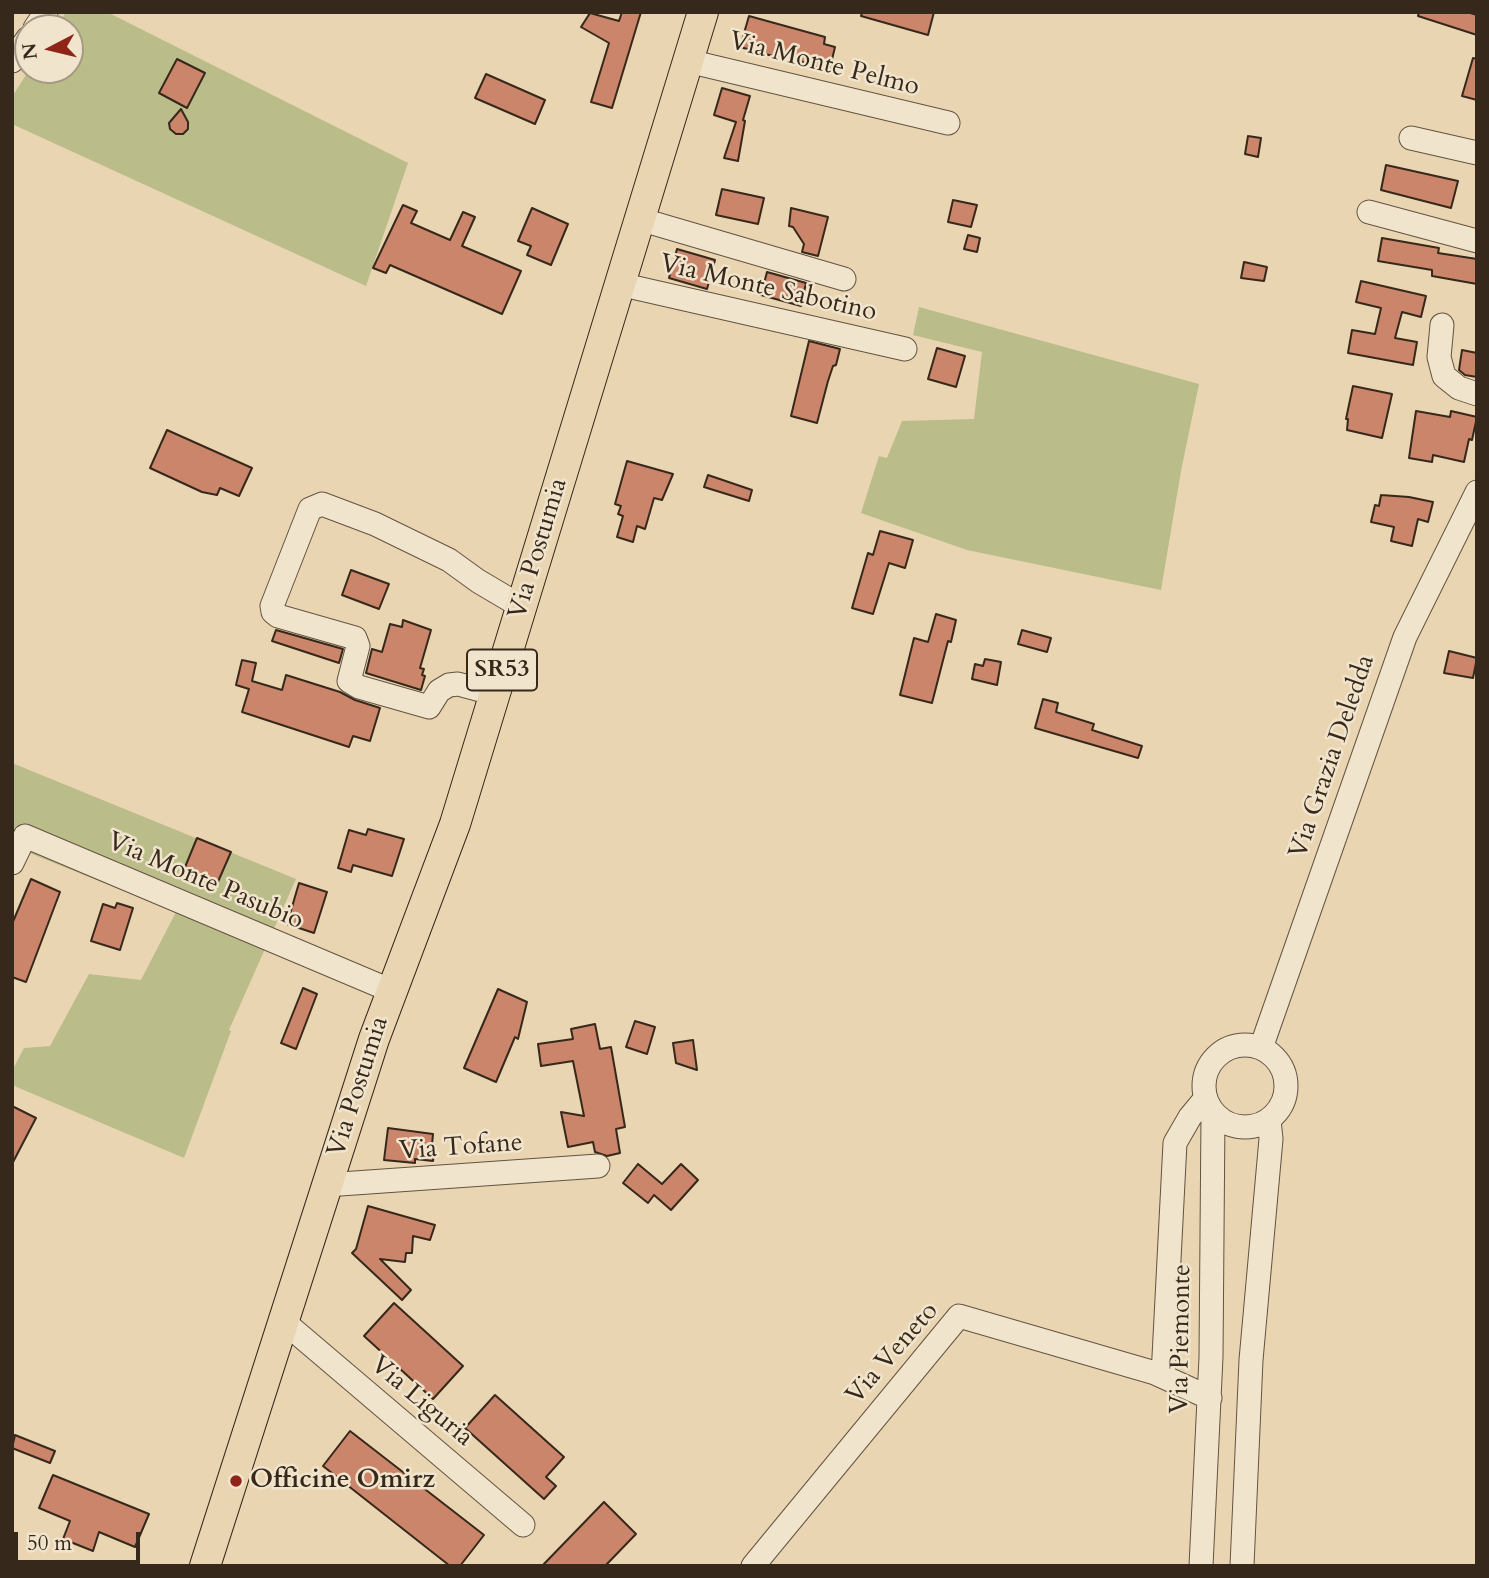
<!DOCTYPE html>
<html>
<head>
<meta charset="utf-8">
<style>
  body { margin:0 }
  #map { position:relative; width:1489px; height:1578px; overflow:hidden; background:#e9d5b2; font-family:Cardo,serif }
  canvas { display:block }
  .frame { position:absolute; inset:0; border:14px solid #36281a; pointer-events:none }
  .north { position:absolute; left:14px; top:14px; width:70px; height:70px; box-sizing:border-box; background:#f1e4cd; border:2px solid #a69985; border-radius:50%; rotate:263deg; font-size:19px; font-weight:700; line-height:28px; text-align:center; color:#36281a }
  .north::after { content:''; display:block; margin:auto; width:24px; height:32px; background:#8f2418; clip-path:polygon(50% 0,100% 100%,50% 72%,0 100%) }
  .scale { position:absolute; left:14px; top:1532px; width:126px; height:32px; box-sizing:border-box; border:4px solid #36281a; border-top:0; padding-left:9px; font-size:21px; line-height:24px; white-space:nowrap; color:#36281a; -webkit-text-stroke:5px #f1e4cd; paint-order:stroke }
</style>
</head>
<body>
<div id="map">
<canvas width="1489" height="1578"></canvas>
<div class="frame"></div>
<div class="north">N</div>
<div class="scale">50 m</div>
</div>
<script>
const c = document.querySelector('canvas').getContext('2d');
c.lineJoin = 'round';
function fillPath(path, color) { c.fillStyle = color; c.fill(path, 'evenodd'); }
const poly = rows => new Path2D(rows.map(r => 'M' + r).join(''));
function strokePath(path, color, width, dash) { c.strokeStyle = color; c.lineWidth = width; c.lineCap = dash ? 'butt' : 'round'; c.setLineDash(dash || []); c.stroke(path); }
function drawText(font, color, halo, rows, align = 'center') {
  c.font = font + ' Cardo,serif'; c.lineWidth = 5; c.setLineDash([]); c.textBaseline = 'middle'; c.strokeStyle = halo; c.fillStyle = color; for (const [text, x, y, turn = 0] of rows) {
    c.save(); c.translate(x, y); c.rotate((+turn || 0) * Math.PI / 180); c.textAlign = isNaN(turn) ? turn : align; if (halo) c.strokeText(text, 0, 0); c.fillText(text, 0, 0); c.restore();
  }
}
fillPath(poly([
  [66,12,107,12,408,163,366,286,12,124,12,97,29,70,70,70,70,28,56,28],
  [919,307,1199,384,1181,471,1161,590,967,550,861,513,879,456,887,458,902,421,974,419,982,352,913,335],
  [12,763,296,879,229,1030,231,1031,184,1158,12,1085,12,1071,24,1048,50,1046,89,974,141,980,176,912,12,846]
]), '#babc89');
const building = poly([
  [622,12,641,12,612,108,591,102,609,43,581,27,590,13,619,21,622,12],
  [862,12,934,12,928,35,861,16,862,12],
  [1419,12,1467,12,1477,15,1477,35,1418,16,1419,12],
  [749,16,825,37,824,44,835,47,829,72,781,54,780,58,740,47,749,16],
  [1473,58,1477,59,1477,100,1462,96,1473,58],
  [177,59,205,73,187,108,159,93,177,59],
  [486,74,545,100,535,124,475,98,486,74],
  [722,88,750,96,743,120,745,121,738,161,724,158,736,122,714,115,722,88],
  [181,109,188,122,188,129,183,134,176,134,170,129,169,123,181,109],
  [1248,136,1261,138,1258,157,1245,154,1248,136],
  [1386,165,1458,181,1451,208,1381,190,1386,165],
  [722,189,764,198,758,224,716,215,722,189],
  [953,200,977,205,971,227,948,222,953,200],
  [403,205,417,211,411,223,450,240,463,212,475,217,462,246,521,271,502,314,390,265,386,273,373,268,403,205],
  [532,208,568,224,551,265,527,255,531,246,518,241,532,208],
  [791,208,828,217,818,256,802,252,804,244,793,227,789,226,791,208],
  [968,235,980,238,977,252,964,249,968,235],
  [1382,238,1439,248,1438,253,1477,259,1477,284,1432,276,1432,270,1378,261,1382,238],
  [677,249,715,260,707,289,669,278,677,249],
  [1244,262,1267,267,1264,281,1241,278,1244,262],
  [767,272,806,283,801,306,761,295,767,272],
  [1361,281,1426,296,1421,317,1402,312,1395,338,1417,342,1413,365,1348,353,1352,330,1375,334,1381,308,1356,302,1361,281],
  [809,341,840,349,836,365,833,366,828,381,817,423,791,416,809,341],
  [937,348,965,356,956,387,928,379,937,348],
  [1462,350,1477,353,1477,377,1465,375,1459,370,1462,350],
  [1353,386,1392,394,1382,438,1347,430,1348,419,1346,419,1353,386],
  [1416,411,1450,417,1451,411,1477,417,1472,440,1469,439,1464,462,1433,455,1432,462,1409,458,1416,411],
  [167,430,252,468,239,496,220,488,217,495,202,492,150,468,167,430],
  [627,461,673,474,662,500,654,498,645,529,637,526,633,542,617,537,623,516,618,514,621,506,615,504,627,461],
  [708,475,752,490,749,501,704,487,708,475],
  [1381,495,1409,497,1433,502,1428,522,1418,519,1412,546,1391,541,1394,527,1371,522,1375,505,1379,506,1381,495],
  [880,531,913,540,905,568,889,563,873,614,852,608,868,553,873,555,880,531],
  [351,570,389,584,379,609,342,595,351,570],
  [936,614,956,620,951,642,948,641,932,703,900,695,914,638,928,642,936,614],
  [403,620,431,630,420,668,424,669,422,675,425,676,421,690,366,673,372,649,382,652,390,624,402,627,403,620],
  [276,630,343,649,339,663,272,641,276,630],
  [1022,630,1051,638,1047,652,1018,644,1022,630],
  [1449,651,1477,658,1473,678,1444,673,1449,651],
  [985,659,1001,662,997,685,972,679,975,664,983,666,985,659],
  [242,660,256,663,252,681,282,690,286,675,340,692,355,700,380,708,370,741,353,736,349,747,242,712,249,689,236,685,242,660],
  [1043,699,1058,703,1056,712,1094,724,1092,730,1142,746,1138,758,1035,728,1043,699],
  [368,829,404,839,392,876,353,865,351,872,338,868,349,830,366,835,368,829],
  [197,838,231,852,217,884,183,872,197,838],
  [31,879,60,892,26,982,12,977,12,924,31,879],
  [299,883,327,892,314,933,287,924,299,883],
  [117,903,133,908,120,950,91,941,103,904,115,908,117,903],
  [303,988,317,994,296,1049,281,1043,303,988],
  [498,989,527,1002,518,1039,515,1037,496,1082,464,1068,498,989],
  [635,1021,655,1027,647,1054,626,1047,635,1021],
  [595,1024,600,1049,611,1047,625,1127,616,1129,620,1153,607,1156,595,1152,593,1142,568,1147,561,1112,584,1116,573,1061,541,1066,538,1044,573,1039,571,1029,595,1024],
  [693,1040,697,1070,676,1063,673,1043,693,1040],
  [12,1106,36,1118,12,1164,12,1106],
  [388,1128,433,1134,432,1145,435,1145,433,1161,415,1159,415,1163,384,1160,388,1128],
  [638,1164,662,1184,681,1164,698,1180,671,1210,654,1195,648,1203,623,1183,638,1164],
  [368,1206,435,1225,430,1240,413,1236,412,1253,406,1253,405,1262,380,1259,411,1290,402,1300,352,1253,356,1249,368,1206],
  [394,1303,463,1366,433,1399,364,1336,394,1303],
  [495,1395,564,1457,546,1477,556,1486,544,1499,465,1428,495,1395],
  [350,1431,484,1535,460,1566,450,1566,323,1466,350,1431],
  [15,1435,55,1451,50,1463,12,1448,15,1435],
  [53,1475,149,1514,135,1547,99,1532,93,1551,63,1539,70,1521,39,1508,53,1475],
  [604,1502,636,1534,605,1566,542,1566,604,1502]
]);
fillPath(building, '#cb856a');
strokePath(building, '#36281a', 2);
const minor = poly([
  [35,28,46,12],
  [12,61,28,38],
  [688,61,948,123],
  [1411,138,1477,153],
  [1369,212,1477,241],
  [639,219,844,279],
  [619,284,905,349],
  [1442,325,1439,357,1444,376,1459,388,1477,394],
  [495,694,458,684,449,685,439,691,429,707,359,687,349,681,358,646,355,638,278,616,273,612,272,606,310,509,322,504,375,524,449,560,478,581,522,607],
  [12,863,25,836,392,991],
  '1204 1086a41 41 0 1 1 82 0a41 41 0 1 1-82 0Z',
  [1261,1048,1405,637,1477,492],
  [326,1185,598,1166],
  [283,1321,523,1525],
  [1163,1376,1175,1143,1190,1117,1205,1099],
  [753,1566,959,1316,1155,1373,1210,1398],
  [1201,1566,1211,1357,1213,1114],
  [1242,1566,1251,1360,1271,1139,1269,1120]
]);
const major = poly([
  [205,1566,374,1039,455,824,703,12]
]);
strokePath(minor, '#635340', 25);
strokePath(major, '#36281a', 32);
strokePath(minor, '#f1e4cd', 23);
strokePath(major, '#e9d5b2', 30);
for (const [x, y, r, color] of [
  [236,1481,7,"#8f2418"]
]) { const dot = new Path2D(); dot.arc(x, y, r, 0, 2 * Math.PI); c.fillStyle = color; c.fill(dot); strokePath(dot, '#f1e4cd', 2.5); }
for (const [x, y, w] of [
  [502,670,70]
]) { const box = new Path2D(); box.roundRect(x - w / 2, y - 20.5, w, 41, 5); c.fillStyle = '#f1e4cd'; c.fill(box); strokePath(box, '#36281a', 2); }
drawText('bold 24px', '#36281a', null, [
  ["SR53",502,670]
]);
drawText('26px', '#36281a', '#f1e4cd', [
  ["Via Monte Pelmo",824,65,14],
  ["Via Monte Sabotino",768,289,13],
  ["Via Postumia",539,549,-73],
  ["Via Grazia Deledda",1333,757,-71],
  ["Via Monte Pasubio",205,882,23],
  ["Via Postumia",359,1087,-72],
  ["Via Tofane",461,1148,-4],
  ["Via Piemonte",1182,1339,-89],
  ["Via Veneto",893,1354,-49],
  ["Via Liguria",421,1402,40]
]);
drawText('bold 26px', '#36281a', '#f1e4cd', [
  ["Officine Omirz",250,1481]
], 'left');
</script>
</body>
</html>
